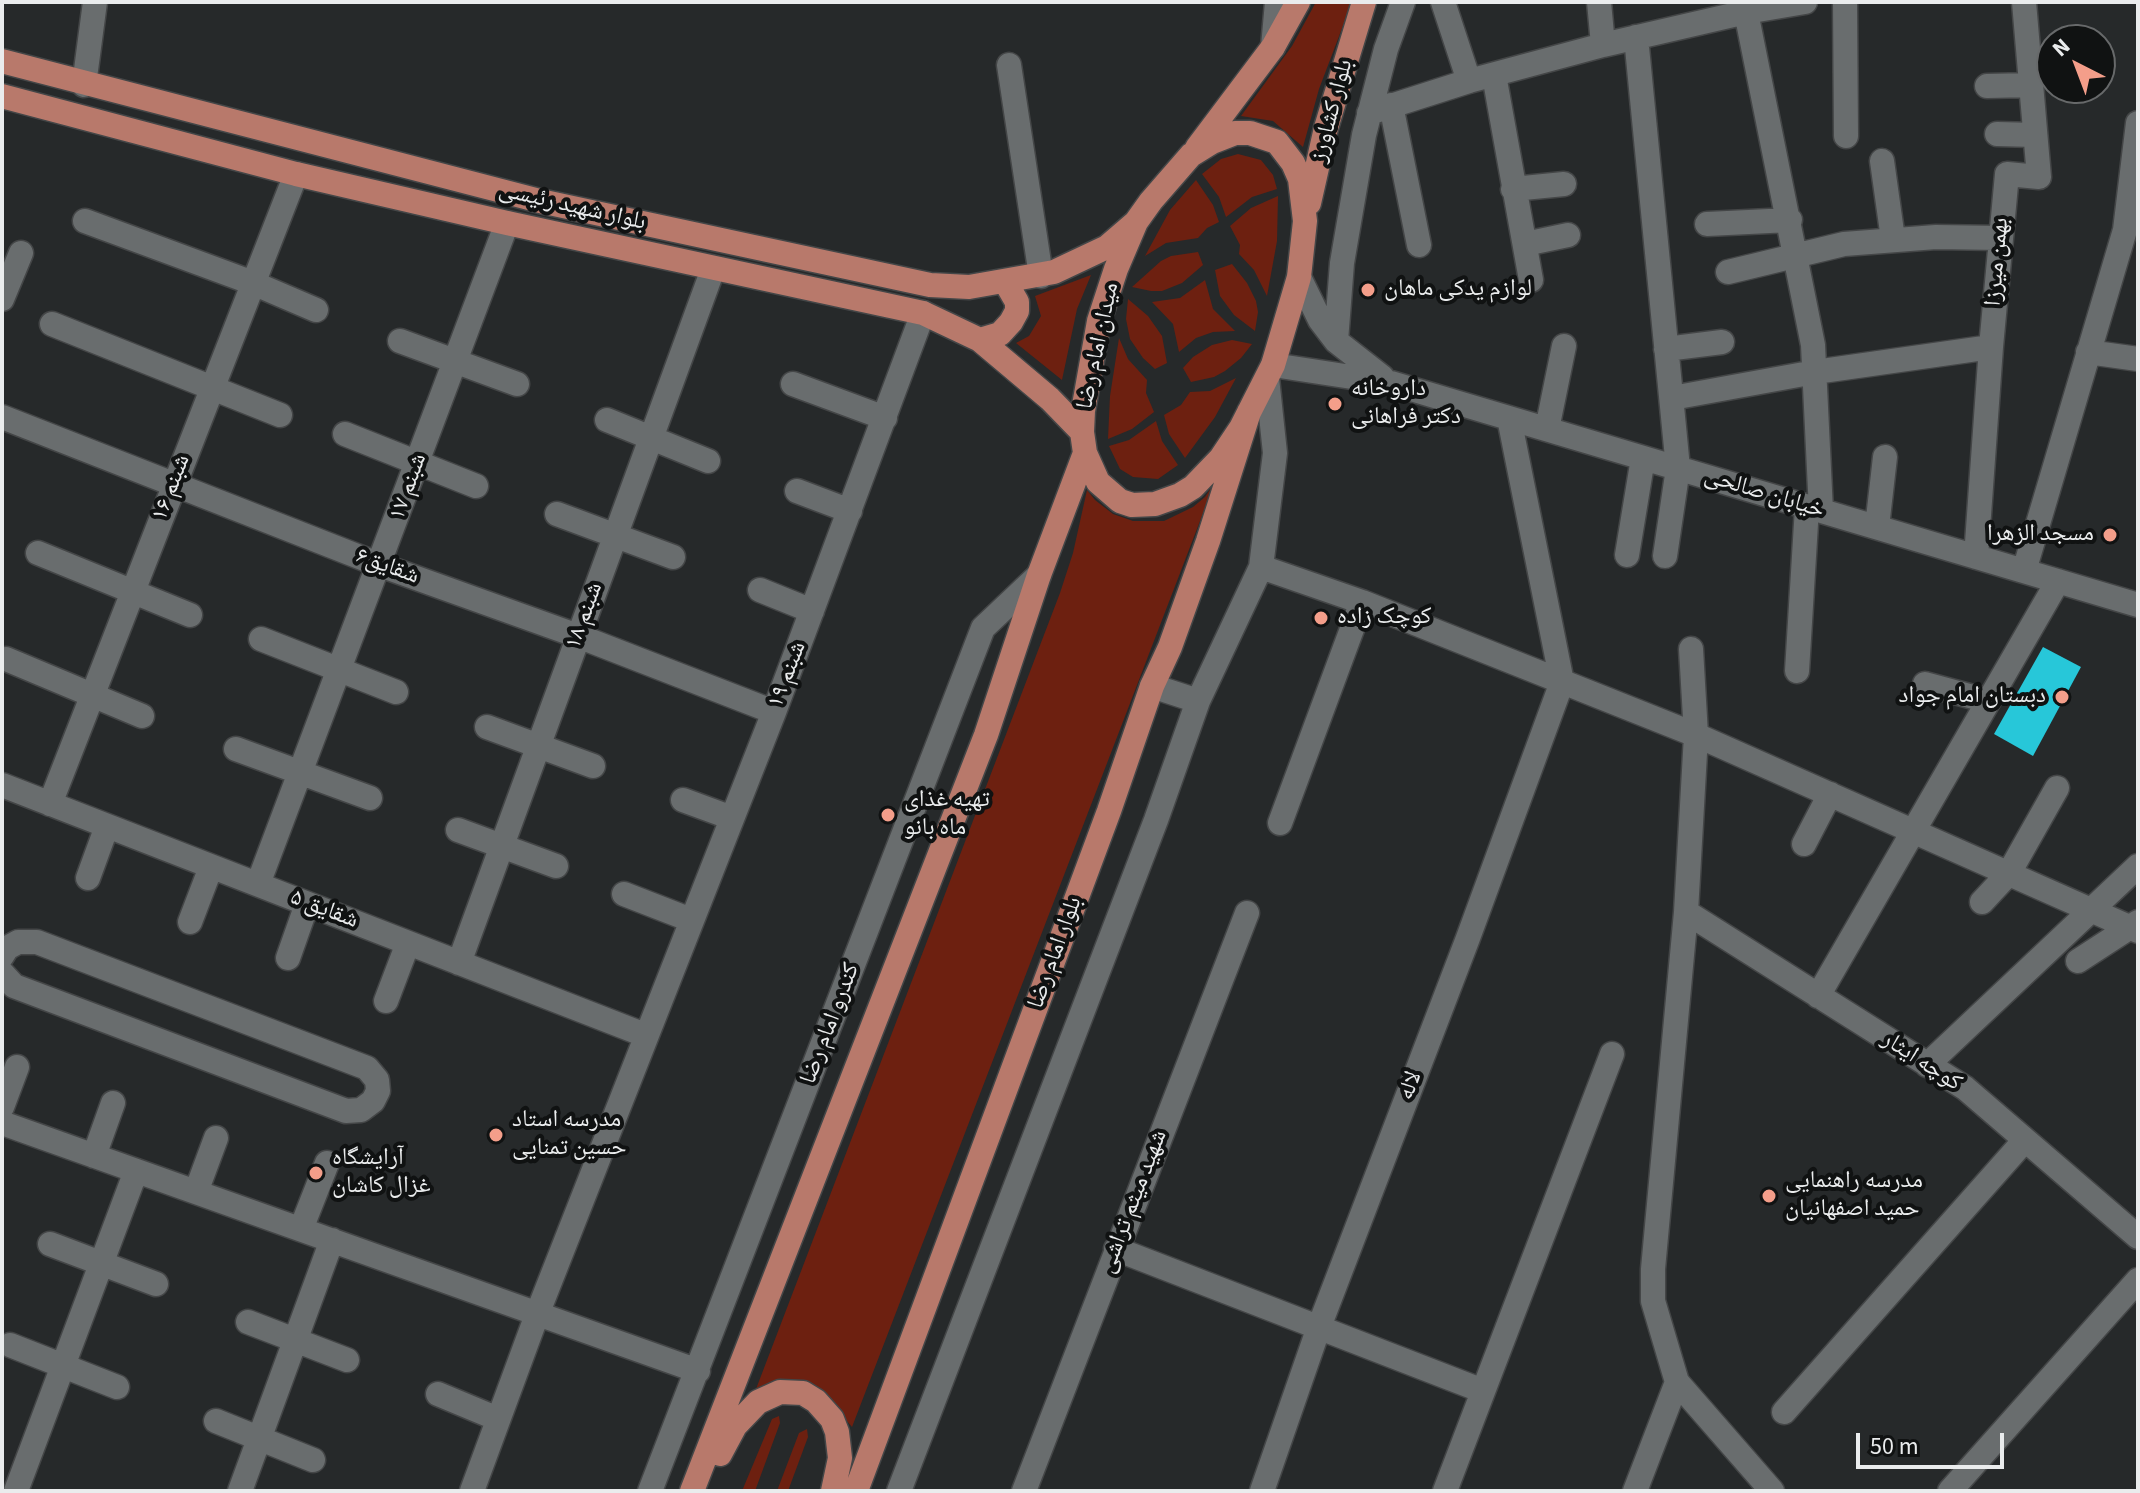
<!DOCTYPE html>
<html>
<head>
<meta charset="utf-8">
<style>
  body { margin:0 }
  #map { position:relative; width:2140px; height:1493px; overflow:hidden; background:#26292a; font-family:"Source Sans 3",sans-serif }
  canvas { display:block }
  .frame { position:absolute; inset:0; border:4px solid #eaeced; pointer-events:none }
  .north { position:absolute; left:2036px; top:24px; width:80px; height:80px; box-sizing:border-box; background:#101212; border:2px solid #67696a; border-radius:50%; rotate:318deg; font-size:22px; font-weight:700; line-height:32px; text-align:center; color:#eaeced }
  .north::after { content:''; display:block; margin:auto; width:28px; height:36px; background:#f49e8a; clip-path:polygon(50% 0,100% 100%,50% 72%,0 100%) }
  .scale { position:absolute; left:1856px; top:1433px; width:148px; height:36px; box-sizing:border-box; border:4px solid #eaeced; border-top:0; padding-left:10px; font-size:24px; line-height:28px; white-space:nowrap; color:#eaeced; -webkit-text-stroke:6px #101212; paint-order:stroke }
</style>
</head>
<body>
<div id="map">
<canvas width="2140" height="1493"></canvas>
<div class="frame"></div>
<div class="north">N</div>
<div class="scale">50 m</div>
</div>
<script>
const c = document.querySelector('canvas').getContext('2d');
c.lineJoin = 'round';
function fillPath(path, color) { c.fillStyle = color; c.fill(path, 'evenodd'); }
const poly = rows => new Path2D(rows.map(r => 'M' + r).join(''));
function strokePath(path, color, width, dash) { c.strokeStyle = color; c.lineWidth = width; c.lineCap = dash ? 'butt' : 'round'; c.setLineDash(dash || []); c.stroke(path); }
function drawText(font, color, halo, rows, align = 'center') {
  c.font = font + ' "Source Sans 3","Noto Naskh Arabic",sans-serif'; c.lineWidth = 8; c.setLineDash([]); c.textBaseline = 'middle'; c.strokeStyle = halo; c.fillStyle = color; for (const [text, x, y, turn = 0] of rows) {
    c.save(); c.translate(x, y); c.rotate((+turn || 0) * Math.PI / 180); c.textAlign = isNaN(turn) ? turn : align; if (halo) c.strokeText(text, 0, 0); c.fillText(text, 0, 0); c.restore();
  }
}
fillPath(poly([
  [1316,2,1352,2,1319,89,1303,147,1273,121,1241,116,1292,46],
  [1238,154,1261,160,1273,175,1277,189,1252,197,1226,217,1219,197,1202,174,1221,159],
  [1196,180,1213,205,1219,222,1207,228,1198,238,1166,243,1145,256,1170,210],
  [1278,196,1277,241,1267,296,1254,270,1239,254,1240,245,1230,226,1251,208],
  [1198,252,1203,265,1182,283,1162,291,1151,291,1132,287,1161,261,1171,256],
  [1232,264,1247,283,1256,301,1258,312,1255,331,1234,315,1220,296,1215,270],
  [1091,275,1077,309,1062,380,1016,343,1029,336,1041,316,1035,296],
  [1205,280,1213,309,1235,331,1213,332,1196,338,1179,352,1173,324,1152,302,1180,298],
  [1128,299,1148,316,1162,336,1167,363,1155,369,1143,358,1130,339,1126,319],
  [1119,338,1128,359,1147,380,1146,393,1154,412,1132,429,1108,439,1110,396],
  [1232,340,1252,344,1241,358,1225,371,1214,377,1191,382,1183,368,1193,357,1212,345],
  [1236,378,1215,417,1185,458,1169,434,1164,415,1181,405,1190,392,1210,391],
  [1156,421,1162,441,1178,465,1158,479,1133,477,1120,469,1109,446,1129,440],
  [1215,482,852,1427,841,1414,784,1380,756,1389,1060,593,1073,553,1087,490,1095,500,1113,514,1133,521,1164,521,1193,507,1205,497],
  [779,1416,780,1423,755,1491,742,1491,772,1419],
  [807,1429,808,1437,788,1491,777,1491,799,1433]
]), '#6d2010');
fillPath(poly([
  [2043,647,2081,667,2033,756,1994,734]
]), '#27c7d9');
const minor = poly([
  [1443,2,1469,81],
  [1599,2,1603,45],
  [1845,2,1846,136],
  [1746,12,1813,345,1821,511],
  [1636,37,1678,468,1665,556],
  [1273,47,1277,2],
  [1009,65,1041,276],
  [1494,75,1531,280],
  [84,85,95,2],
  [1987,86,2031,85],
  [1391,105,1419,245],
  [1369,113,1469,81,1603,45,1746,12,1805,2],
  [1997,134,2035,135],
  [1882,161,1893,239],
  [1513,189,1564,184],
  [85,221,253,283,316,310],
  [1707,224,1790,220],
  [1525,244,1568,235],
  [1728,272,1844,244,1936,237,2001,238],
  [1299,277,1320,320,1336,341,1382,377],
  [2,299,21,253],
  [52,324,280,415],
  [400,341,517,384],
  [1336,341,1342,263,1364,135,1386,49,1403,2],
  [1666,349,1722,342],
  [2088,352,2138,359],
  [1273,365,1391,383,2138,605],
  [793,384,885,418],
  [1672,398,1815,372,1991,347],
  [2,417,380,565,578,636,774,712],
  [607,420,708,461],
  [1547,429,1564,346],
  [345,434,476,486],
  [797,491,850,511],
  [557,514,673,557],
  [1877,527,1885,457],
  [38,553,190,615],
  [1627,555,1643,458],
  [1976,557,1991,347,2007,174,2039,177,2024,2],
  [1261,567,1362,602,1696,735,2138,931],
  [2024,571,2125,230,2138,123],
  [760,590,812,611],
  [261,639,396,692],
  [1691,649,1696,735,1686,912,1653,1269,1653,1301,1677,1382,1772,1491],
  [6,659,142,716],
  [1797,671,1807,507],
  [1925,684,1988,701],
  [1152,686,1198,701],
  [487,727,593,766],
  [236,749,370,798],
  [2,785,645,1035],
  [683,800,732,818],
  [50,804,296,174],
  [1280,823,1362,602],
  [458,830,556,866],
  [1804,844,1830,794],
  [88,878,107,826],
  [258,884,507,223],
  [624,894,691,920],
  [1982,902,2009,873,2057,788],
  [1686,912,1965,1088,2138,1237],
  [190,922,211,867],
  [2,956,7,948,18,942,37,942,367,1068,377,1080,378,1091,373,1101,361,1110,346,1111,14,986,2,973],
  [288,958,307,904],
  [2078,961,2138,922],
  [459,963,713,269],
  [1818,996,2058,581],
  [386,1001,408,943],
  [1927,1065,2138,866],
  [2,1107,17,1067],
  [2,1123,698,1371],
  [94,1156,113,1103],
  [196,1192,216,1138],
  [301,1229,327,1163],
  [50,1244,156,1284],
  [1116,1249,1483,1391],
  [248,1322,347,1360],
  [10,1345,117,1387],
  [438,1394,498,1419],
  [1784,1412,2025,1140],
  [216,1421,313,1460],
  [16,1491,136,1171],
  [240,1491,332,1240],
  [472,1491,538,1312,774,712,923,313],
  [650,1491,983,628,1039,575],
  [899,1491,1156,820,1198,701,1261,567,1275,453,1267,378],
  [1024,1491,1247,913],
  [1262,1491,1319,1327,1468,938,1562,682,1509,418],
  [1445,1491,1612,1054],
  [1635,1491,1677,1382],
  [1950,1491,2138,1280]
]);
const major = poly([
  [2,61,540,201,930,285,969,287,1054,272,1107,247,1136,222],
  [2,96,296,174,507,223,923,313,980,340,1050,399,1082,432],
  [1235,133,1250,133,1277,142,1293,163,1300,179,1305,221,1299,277,1273,365,1241,428,1221,458,1193,487,1180,495,1155,504,1132,505,1120,501,1098,482,1085,453,1082,432,1083,411,1099,321,1116,269,1136,222,1151,201,1191,155,1212,142,1235,133],
  [1197,148,1273,47,1298,2],
  [1309,203,1326,128,1364,2],
  [980,340,1000,334,1011,322,1017,311,1017,302,1006,283],
  [720,1454,735,1426,758,1402,780,1392,803,1393,816,1401,832,1419,837,1432,840,1458,833,1491],
  [692,1491,986,735,1039,575,1085,453],
  [856,1491,1109,811,1152,686,1170,647,1208,541,1249,412]
]);
strokePath(minor, '#444647', 27);
strokePath(major, '#444647', 27);
strokePath(minor, '#696d6e', 24);
strokePath(major, '#b8796b', 24);
for (const [x, y, r, color] of [
  [1368,290,8,"#f49e8a"],
  [1335,404,8,"#f49e8a"],
  [2110,535,8,"#f49e8a"],
  [1321,618,8,"#f49e8a"],
  [2062,697,8,"#f49e8a"],
  [888,815,8,"#f49e8a"],
  [496,1135,8,"#f49e8a"],
  [316,1173,8,"#f49e8a"],
  [1769,1196,8,"#f49e8a"]
]) { const dot = new Path2D(); dot.arc(x, y, r, 0, 2 * Math.PI); c.fillStyle = color; c.fill(dot); strokePath(dot, '#101212', 3); }
drawText('24px', '#eaeced', '#101212', [
  ["بلوار کشاورز",1333,111,-75],
  ["بلوار شهید رئیسی",572,207,13],
  ["بهمن میرزا",1998,262,-85],
  ["میدان امام رضا",1099,346,-78],
  ["شبنم ۱۷",409,487,-70],
  ["شبنم ۱۶",172,488,-69],
  ["خیابان صالحی",1764,494,17],
  ["شقایق۶",387,567,20],
  ["شبنم ۱۸",585,616,-70],
  ["شبنم ۱۹",788,675,-69],
  ["شقایق ۵",324,910,21],
  ["بلوار امام رضا",1056,953,-70],
  ["کندرو امام رضا",831,1024,-69],
  ["کوچه ایثار",1921,1062,33],
  ["لاله",1411,1086,-69],
  ["شهید میثم تراشی",1134,1202,-69]
]);
drawText('24px', '#eaeced', '#101212', [
  ["لوازم یدکی ماهان",1384,290],
  ["داروخانه",1351,390],
  ["دکتر فراهانی",1351,418],
  ["مسجد الزهرا",2094,535,"right"],
  ["کوچک زاده",1337,618],
  ["دبستان امام جواد",2046,697,"right"],
  ["تهیه غذای",904,801],
  ["ماه بانو",904,829],
  ["مدرسه استاد",512,1121],
  ["حسین تمنایی",512,1149],
  ["آرایشگاه",332,1159],
  ["غزال کاشان",332,1187],
  ["مدرسه راهنمایی",1785,1182],
  ["حمید اصفهانیان",1785,1210]
], 'left');
</script>
</body>
</html>
